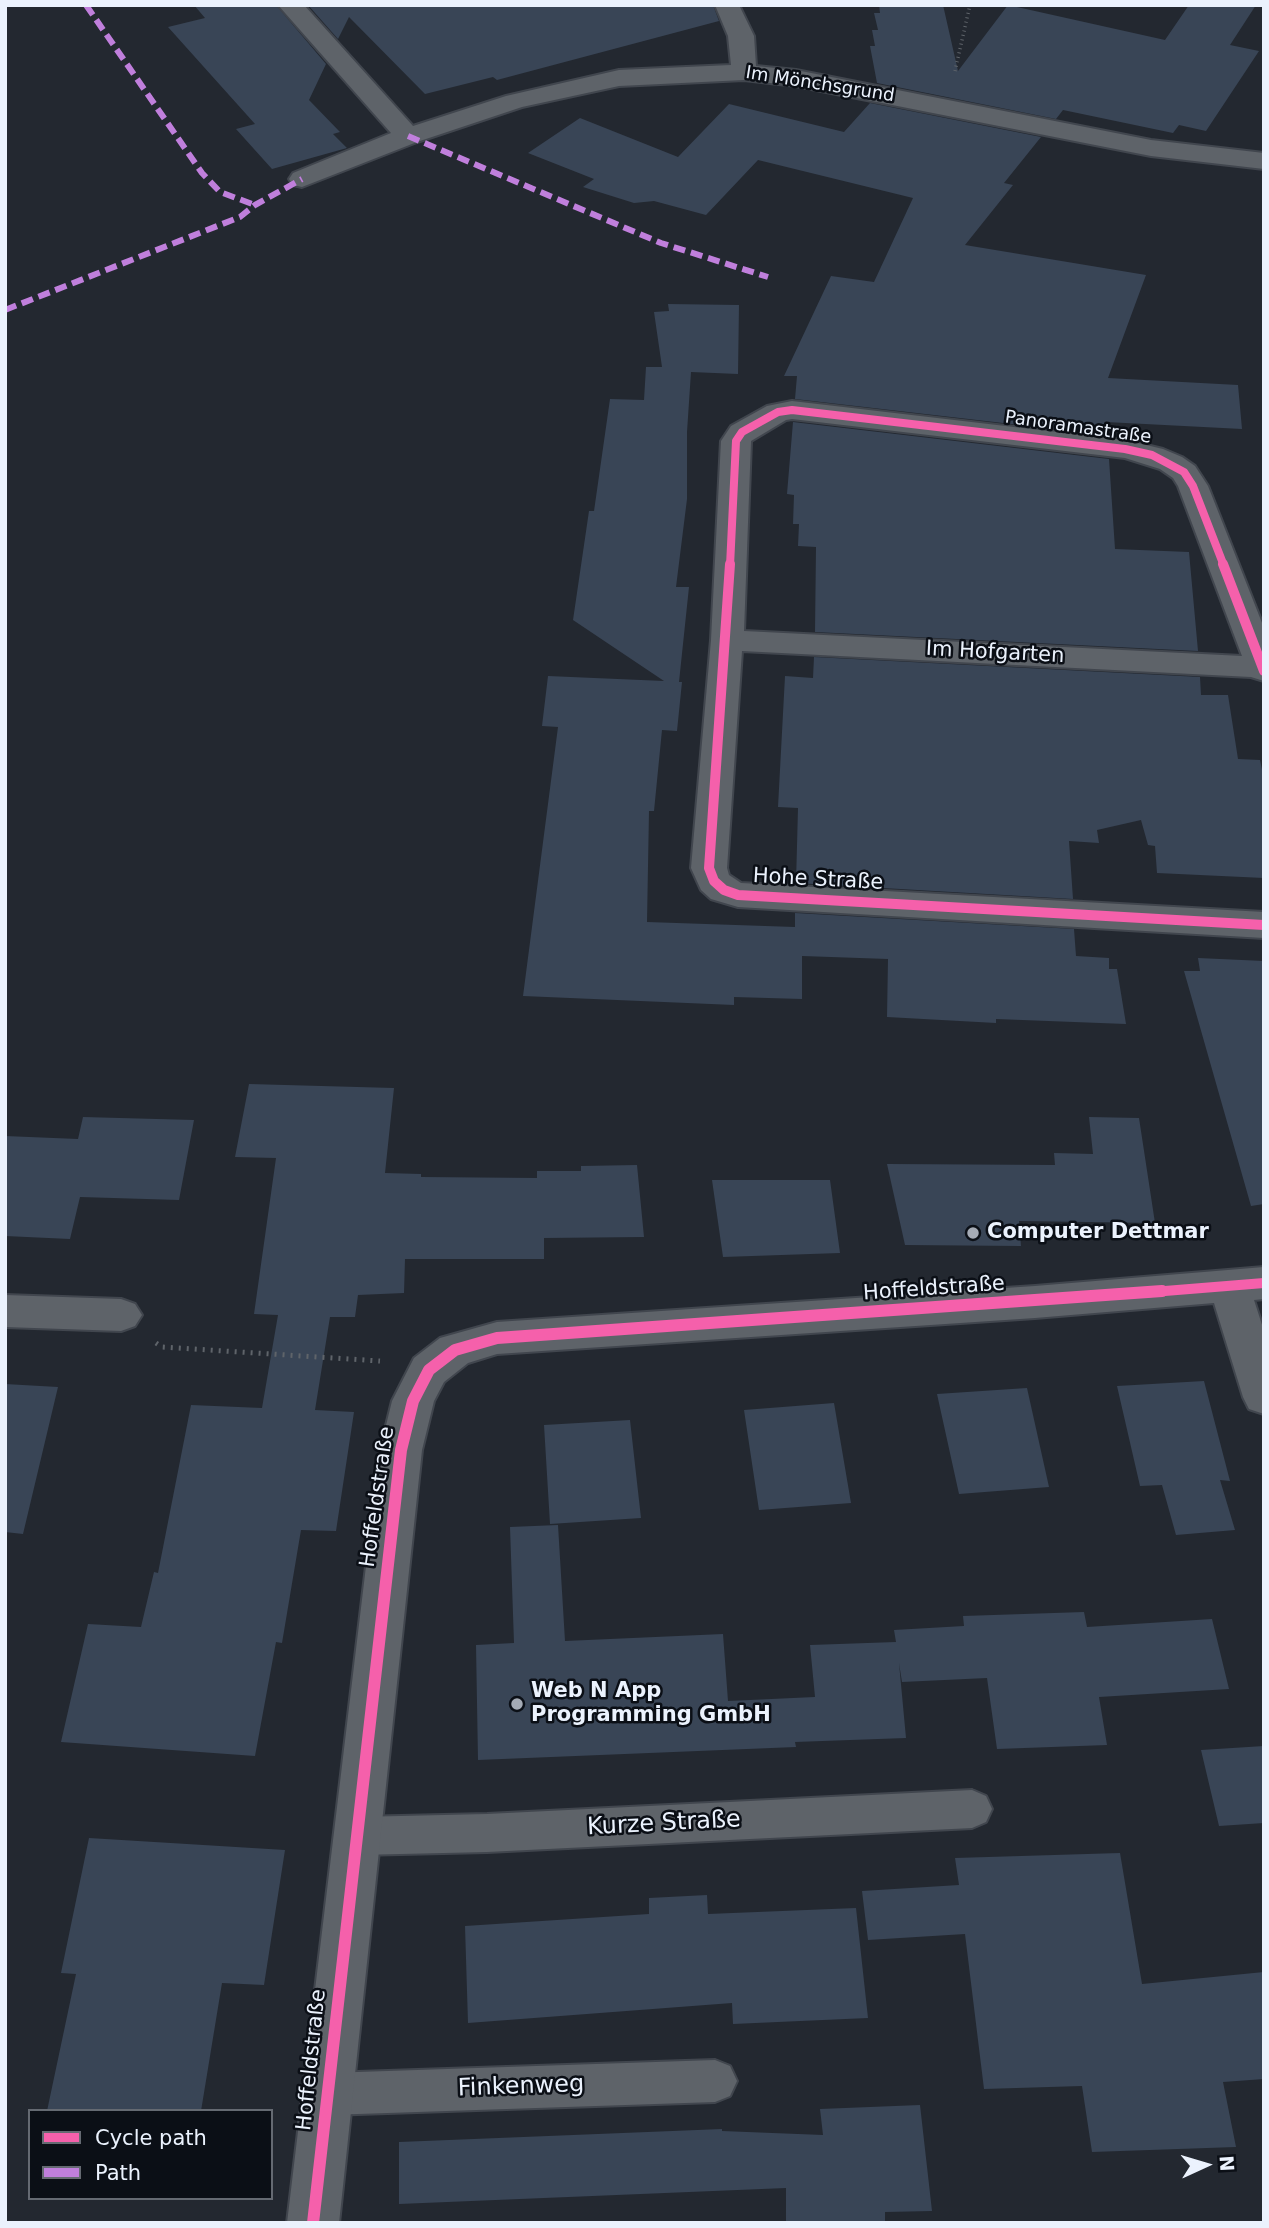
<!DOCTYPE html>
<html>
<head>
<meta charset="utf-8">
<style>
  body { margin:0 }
  #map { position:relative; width:1269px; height:2228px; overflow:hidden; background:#232830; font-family:"DejaVu Sans",sans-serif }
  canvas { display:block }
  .frame { position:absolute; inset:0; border:7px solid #ebf2fd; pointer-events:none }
  .legend { position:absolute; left:28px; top:2109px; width:245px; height:91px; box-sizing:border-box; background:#0b0f16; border:2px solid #656a72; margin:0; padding:9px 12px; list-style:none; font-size:21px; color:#ebf2fd }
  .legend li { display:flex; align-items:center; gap:14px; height:35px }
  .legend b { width:35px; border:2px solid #656a72 }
  .north { position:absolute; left:1171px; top:2130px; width:70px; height:70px; -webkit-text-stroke:5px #0b0f16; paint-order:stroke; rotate:86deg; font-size:19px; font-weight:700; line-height:28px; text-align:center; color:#ebf2fd }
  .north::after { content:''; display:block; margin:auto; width:24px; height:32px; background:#ebf2fd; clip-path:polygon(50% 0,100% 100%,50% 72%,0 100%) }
</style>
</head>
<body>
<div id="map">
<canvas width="1269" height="2228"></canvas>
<div class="frame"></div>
<ul class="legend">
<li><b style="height:9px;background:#f560ab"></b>Cycle path</li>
<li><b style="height:9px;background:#c07fdc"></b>Path</li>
</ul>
<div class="north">N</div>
</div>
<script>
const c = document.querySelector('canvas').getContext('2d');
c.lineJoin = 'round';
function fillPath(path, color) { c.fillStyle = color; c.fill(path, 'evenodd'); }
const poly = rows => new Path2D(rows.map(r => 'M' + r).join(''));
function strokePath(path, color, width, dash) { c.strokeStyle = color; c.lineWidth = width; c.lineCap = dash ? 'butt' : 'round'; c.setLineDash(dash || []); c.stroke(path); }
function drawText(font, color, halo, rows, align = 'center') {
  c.font = font + ' "DejaVu Sans",sans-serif'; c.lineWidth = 5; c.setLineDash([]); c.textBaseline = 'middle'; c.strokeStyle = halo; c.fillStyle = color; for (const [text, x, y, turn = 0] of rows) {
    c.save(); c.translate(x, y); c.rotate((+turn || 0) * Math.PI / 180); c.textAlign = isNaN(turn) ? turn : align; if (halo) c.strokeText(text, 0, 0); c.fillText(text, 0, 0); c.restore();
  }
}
fillPath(poly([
  [194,5,276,5,326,64,309,100,340,132,333,134,347,148,272,169,236,129,255,124,168,27,205,18],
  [308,5,713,5,719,21,497,80,493,77,425,94,349,17,338,39],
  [879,5,943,5,958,71,1008,5,1165,40,1189,5,1256,5,1230,45,1259,51,1206,131,1179,125,1173,133,1063,110,1056,119,877,83,870,46,875,46,872,30,878,30,874,13,880,13],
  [870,103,1041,137,1004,183,1013,185,965,245,1146,275,1108,378,1238,385,1242,429,1106,422,1107,435,795,399,797,376,784,376,831,276,874,282,913,198,758,160,706,215,654,201,634,203,583,187,594,179,528,153,580,118,678,157,729,104,844,132],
  [668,304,739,305,738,374,691,372,687,432,687,499,676,587,689,587,679,682,682,682,677,731,662,730,654,811,649,811,647,922,795,927,795,913,1074,929,1076,956,1109,958,1109,969,1117,969,1126,1024,996,1019,996,1023,887,1017,888,959,802,956,802,999,734,997,734,1005,523,996,558,727,542,726,548,676,664,681,573,620,589,511,594,511,610,399,644,400,646,367,662,367,654,312,669,311],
  [793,422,1109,459,1115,549,1189,552,1198,651,815,632,816,547,798,546,799,524,793,524,794,495,787,494],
  [814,657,1200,677,1201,695,1228,695,1238,759,1260,760,1264,779,1264,878,1157,873,1155,846,1148,845,1141,820,1097,830,1099,843,1069,841,1073,899,796,883,798,808,778,807,785,676,813,678],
  [1198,958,1264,961,1264,1204,1251,1206,1184,971,1200,971],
  [249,1084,394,1088,385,1173,421,1174,421,1177,537,1178,537,1171,581,1171,581,1166,637,1165,644,1237,544,1238,544,1259,405,1259,404,1293,358,1295,355,1317,330,1317,315,1410,354,1412,336,1531,301,1530,282,1643,276,1642,255,1756,61,1742,88,1624,141,1627,154,1572,158,1573,191,1405,262,1408,278,1315,254,1314,276,1158,235,1157],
  [83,1117,194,1120,179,1200,80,1197,70,1239,5,1236,5,1136,78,1139],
  [1089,1117,1139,1118,1155,1223,1019,1221,1021,1246,905,1245,887,1164,1055,1165,1054,1153,1093,1154],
  [712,1180,830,1180,840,1253,723,1257],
  [1204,1381,1230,1481,1220,1480,1235,1530,1176,1535,1162,1485,1140,1486,1117,1386],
  [5,1384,58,1387,23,1534,5,1532],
  [1027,1388,1049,1487,959,1494,937,1394],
  [834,1403,851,1503,759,1510,744,1410],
  [630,1420,641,1518,550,1524,544,1425],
  [558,1525,565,1641,723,1634,728,1701,815,1697,810,1645,896,1642,894,1630,964,1626,963,1616,1084,1612,1087,1627,1212,1619,1229,1689,1099,1697,1107,1745,997,1749,987,1678,902,1682,899,1663,906,1738,795,1742,796,1747,478,1760,476,1645,514,1643,510,1527],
  [1264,1746,1264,1823,1219,1826,1201,1750],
  [89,1838,285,1850,264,1985,222,1983,201,2111,47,2111,76,1974,61,1973],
  [1120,1853,1142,1984,1264,1972,1264,2079,1223,2082,1236,2147,1092,2152,1082,2086,984,2089,965,1934,868,1940,862,1891,959,1885,955,1858],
  [707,1895,708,1914,856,1908,868,2018,733,2024,732,2003,468,2023,465,1926,649,1914,649,1898],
  [920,2105,932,2211,885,2212,885,2223,786,2223,786,2188,399,2204,399,2142,722,2129,722,2131,823,2135,820,2109]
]), '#394556');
const service = poly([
  [972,1790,986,1796,992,1809,986,1822,972,1828,487,1852,357,1855,342,1849,336,1836,342,1823,357,1817,487,1814,972,1790],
  [715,2060,730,2066,737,2081,730,2096,715,2102,328,2115,313,2109,306,2094,313,2079,328,2073,715,2060]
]);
const minor = poly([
  [278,5,304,5,413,126,506,96,619,70,731,65,728,36,715,5,739,5,754,36,756,66,796,70,1151,140,1264,153,1264,169,1151,156,796,86,744,80,619,86,522,107,417,142,302,187,293,185,289,179,293,173,391,133,278,5],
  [792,401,1125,440,1163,449,1182,457,1195,466,1208,486,1264,628,1264,681,1251,677,742,651,727,868,729,875,741,883,1264,912,1264,938,738,907,711,899,701,890,691,868,711,640,721,441,731,426,767,406,792,401],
  [792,419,1125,458,1160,469,1173,478,1178,486,1242,656,744,631,751,441,786,420,792,419],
  [1264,1267,1264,1299,1254,1300,1264,1331,1264,1414,1249,1409,1243,1397,1214,1303,1035,1318,497,1354,468,1363,444,1382,434,1401,422,1450,339,2223,287,2223,380,1450,392,1401,414,1358,440,1338,497,1322,1035,1286,1264,1267],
  [5,1295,121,1299,135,1304,142,1315,135,1326,121,1331,5,1327,5,1295]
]);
strokePath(service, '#41464e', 4);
strokePath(minor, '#41464e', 4);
strokePath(poly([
  [955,71,970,5]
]), '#5f646a', 3.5, [1, 3.5]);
strokePath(poly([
  [156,1343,162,1347,380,1361]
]), '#5f646a', 5, [2, 6]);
fillPath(service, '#5e6369');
fillPath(minor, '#5e6369');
strokePath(poly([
  [86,5,202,173,220,192,255,205],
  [408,136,661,243,768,277],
  [5,310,240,217,255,205,302,179]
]), '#c07fdc', 6, [12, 6]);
strokePath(poly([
  [730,566,736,441,742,432,778,412,792,410,1125,449,1152,455,1184,472,1193,486,1224,566]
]), '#f560ab', 8);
strokePath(poly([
  [730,564,709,868,714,881,724,890,738,895,1264,925],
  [1223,564,1264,671],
  [1140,1293,1264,1283]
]), '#f560ab', 10);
strokePath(poly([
  [313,2223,401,1450,413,1401,429,1370,455,1350,497,1338,1162,1291]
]), '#f560ab', 12);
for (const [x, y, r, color] of [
  [973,1233,7,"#a5abb5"],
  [517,1704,7,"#a5abb5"]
]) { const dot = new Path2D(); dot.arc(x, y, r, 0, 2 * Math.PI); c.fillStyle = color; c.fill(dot); strokePath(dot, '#0b0f16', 2.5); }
drawText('18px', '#ebf2fd', '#0b0f16', [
  ["Im Mönchsgrund",820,85,9],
  ["Panoramastraße",1078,428,8]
]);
drawText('21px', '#ebf2fd', '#0b0f16', [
  ["Im Hofgarten",995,653,3],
  ["Hohe Straße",818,880,3],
  ["Hoffeldstraße",934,1289,-4],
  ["Hoffeldstraße",378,1497,-82],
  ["Hoffeldstraße",312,2060,-84]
]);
drawText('bold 21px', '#ebf2fd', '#0b0f16', [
  ["Computer Dettmar",987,1233],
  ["Web N App",531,1692],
  ["Programming GmbH",531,1716]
], 'left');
drawText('24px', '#ebf2fd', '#0b0f16', [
  ["Kurze Straße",664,1824,-3],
  ["Finkenweg",521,2087,-2]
]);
</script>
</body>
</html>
